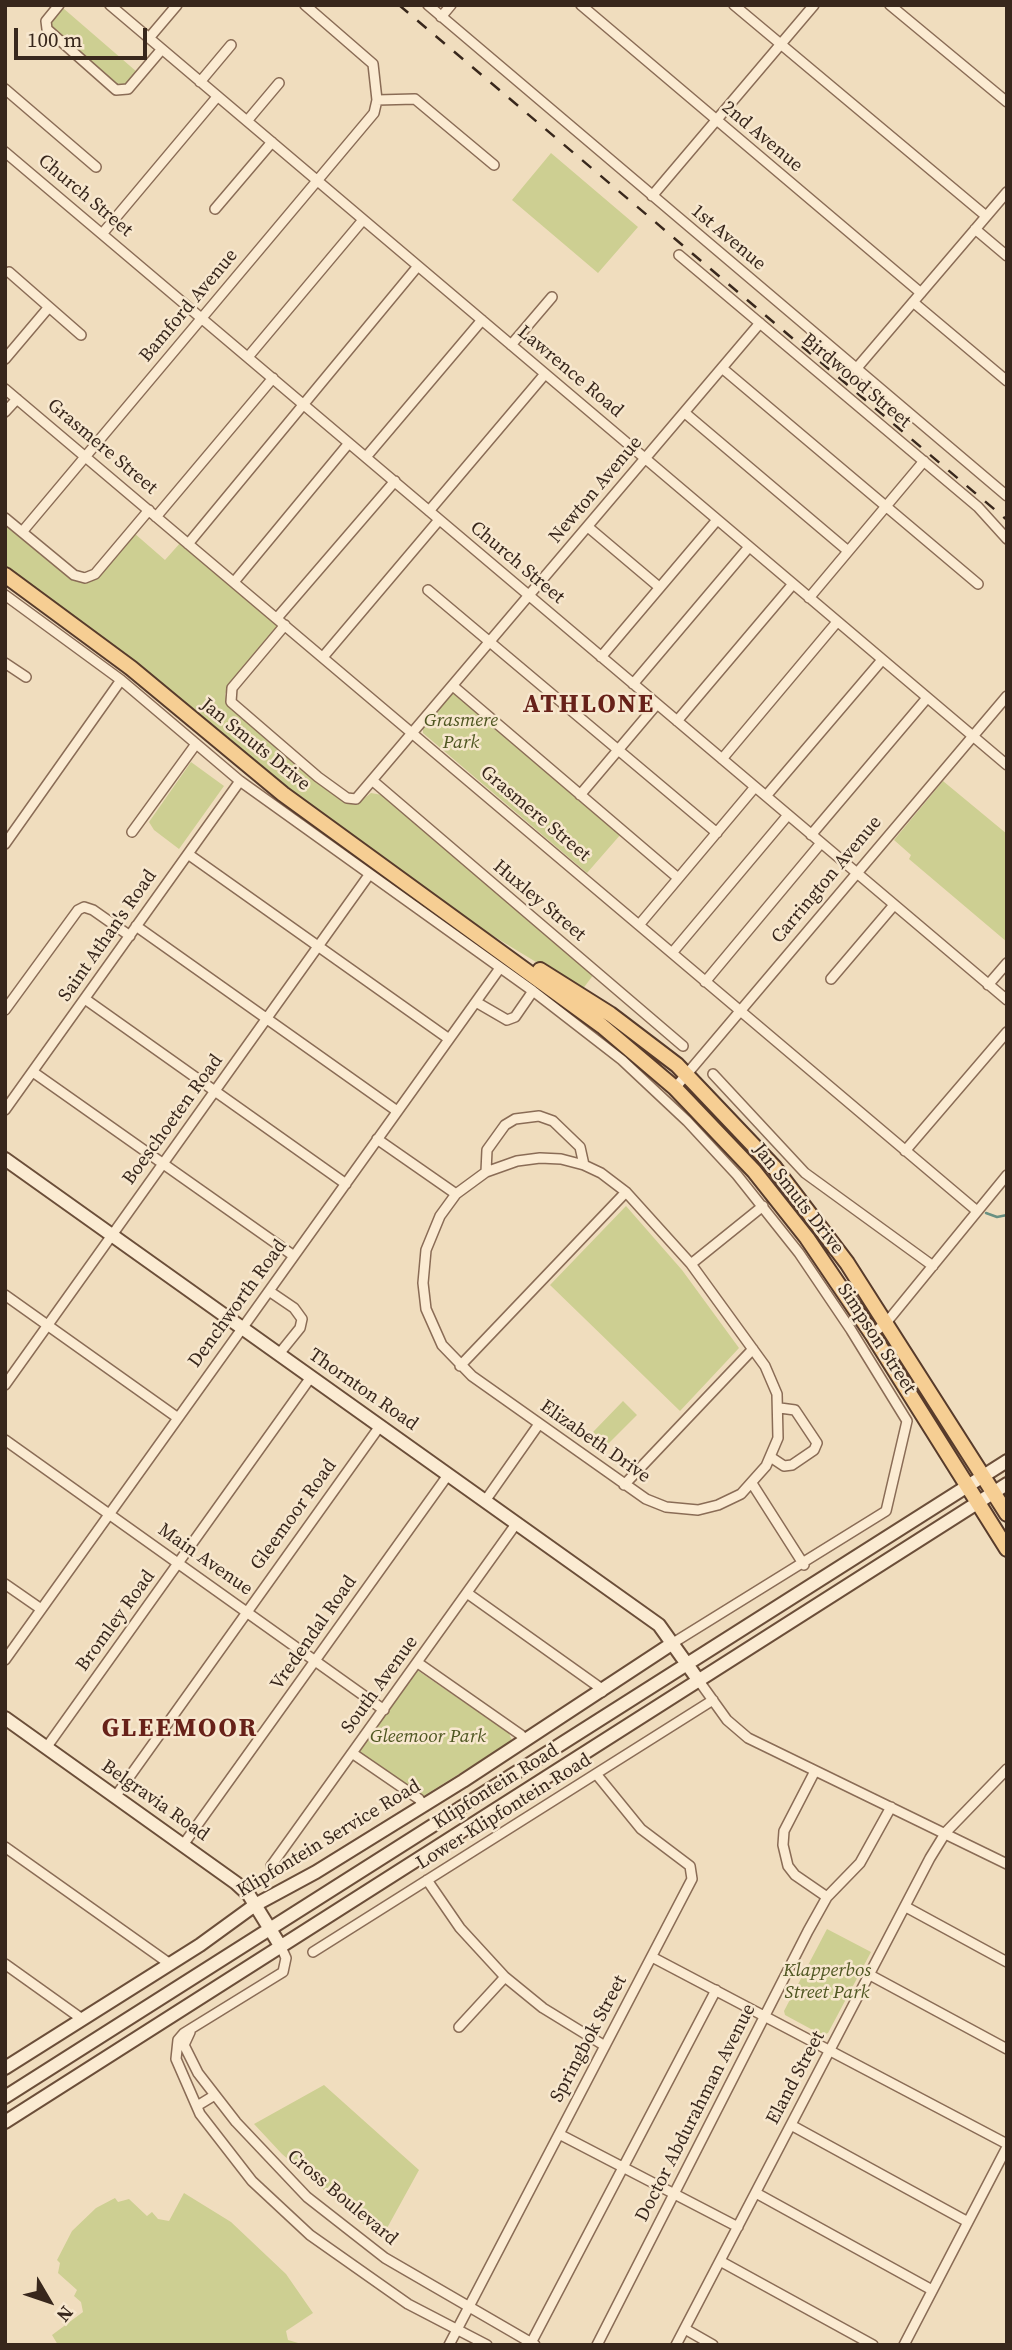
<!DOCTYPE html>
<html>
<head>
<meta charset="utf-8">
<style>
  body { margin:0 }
  #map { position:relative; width:1012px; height:2350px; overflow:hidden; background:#f0ddbe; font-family:"Source Serif 4",serif }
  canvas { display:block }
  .frame { position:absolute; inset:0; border:7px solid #38271c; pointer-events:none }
  .north { position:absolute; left:14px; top:2266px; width:70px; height:70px; -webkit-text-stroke:5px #f7e7ce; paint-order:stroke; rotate:129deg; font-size:19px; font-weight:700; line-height:28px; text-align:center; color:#38271c }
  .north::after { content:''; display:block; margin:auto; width:24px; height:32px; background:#38271c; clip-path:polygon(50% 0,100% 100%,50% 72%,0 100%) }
  .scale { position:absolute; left:14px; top:28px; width:133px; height:32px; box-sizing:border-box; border:4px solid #38271c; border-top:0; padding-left:9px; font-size:21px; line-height:24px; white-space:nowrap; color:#38271c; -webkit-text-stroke:5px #f7e7ce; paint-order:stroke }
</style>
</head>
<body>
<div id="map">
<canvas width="1012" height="2350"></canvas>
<div class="frame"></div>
<div class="north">N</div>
<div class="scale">100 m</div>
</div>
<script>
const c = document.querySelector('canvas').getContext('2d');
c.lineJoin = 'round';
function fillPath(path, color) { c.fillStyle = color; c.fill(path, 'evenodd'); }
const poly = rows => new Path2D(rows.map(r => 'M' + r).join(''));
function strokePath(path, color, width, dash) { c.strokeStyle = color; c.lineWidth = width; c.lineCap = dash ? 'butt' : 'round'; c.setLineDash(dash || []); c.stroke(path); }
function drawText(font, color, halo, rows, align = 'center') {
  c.font = font + ' "Source Serif 4",serif'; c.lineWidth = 5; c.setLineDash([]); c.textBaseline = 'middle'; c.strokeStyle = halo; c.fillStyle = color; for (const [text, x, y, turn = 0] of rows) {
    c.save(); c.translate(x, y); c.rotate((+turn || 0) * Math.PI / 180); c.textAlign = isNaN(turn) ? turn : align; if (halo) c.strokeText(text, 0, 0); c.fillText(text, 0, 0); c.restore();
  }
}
fillPath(poly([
  [63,8,137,72,126,85,119,86,51,28,52,22],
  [551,153,638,227,598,273,512,200],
  [5,523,74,580,84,583,95,579,134,533,165,560,181,542,279,624,232,681,225,694,227,704,346,802,358,803,371,793,382,795,594,974,582,990,485,931,300,798,83,622,5,566],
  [456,693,621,834,587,873,423,733,423,728,452,694],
  [191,762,224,786,179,849,154,830,149,822],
  [943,781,1007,834,1007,942,909,859,911,855,894,840],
  [626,1206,682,1270,739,1348,680,1411,550,1285],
  [623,1401,637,1415,607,1445,593,1432],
  [417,1670,509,1733,512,1741,422,1797,357,1752],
  [827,1929,871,1952,828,2033,822,2035,785,2015,784,2011],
  [324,2085,419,2170,381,2239,282,2154,254,2124],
  [184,2193,231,2222,286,2274,313,2313,286,2331,288,2340,305,2345,58,2345,52,2335,83,2312,81,2302,74,2296,77,2290,58,2273,60,2263,57,2260,72,2231,96,2208,115,2198,118,2202,129,2199,147,2216,152,2212,158,2219,169,2221]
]), '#cdcf92');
strokePath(poly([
  [986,1213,997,1217,1007,1215]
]), '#699082', 2.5);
const street = poly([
  [59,5,46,21,47,29,116,90,128,89,162,49],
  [110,5,1007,765],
  [428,5,1007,496],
  [581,5,921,293],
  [734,5,986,216],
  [890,5,1007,102],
  [441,17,451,5],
  [149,38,177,5],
  [200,82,231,45],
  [5,89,96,167],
  [377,100,415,99,494,165],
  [247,121,279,83],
  [5,152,1007,1000],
  [652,196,814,5],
  [215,209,272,142],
  [975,229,1007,256],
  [102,234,217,97],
  [679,255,978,507,1007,539],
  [9,272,81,335],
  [913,302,1007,381],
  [511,345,552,297],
  [248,357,363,220],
  [5,359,49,307],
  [722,368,978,584],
  [856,369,1007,192],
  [5,389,977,1211],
  [5,412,17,399],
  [685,413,848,551],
  [366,457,482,320],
  [429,511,545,374],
  [156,517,273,378],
  [5,518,74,575,85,578,95,574,149,510],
  [588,527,659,587],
  [22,532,374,113,377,100,373,64,305,5],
  [188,544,418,266],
  [234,582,349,443],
  [428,590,717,833],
  [5,595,121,680,240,781,533,991,622,1060,687,1121,737,1175,799,1253,851,1330,907,1421,886,1511,673,1643],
  [809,598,924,461],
  [277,618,395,481],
  [285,625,232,688,231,702,318,777,347,798,356,799,760,323],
  [323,657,439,520],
  [601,657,717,520],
  [5,663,26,677],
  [633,684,749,547],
  [453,686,678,878],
  [677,721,793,584],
  [722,759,837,622],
  [373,781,683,1046],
  [580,795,657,704],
  [766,796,882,660],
  [132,832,196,744],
  [811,835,927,698],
  [5,844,121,680],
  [188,854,449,1039],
  [639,925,755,787],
  [136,926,397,1111],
  [672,953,788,815],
  [831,979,894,905],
  [705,982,821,843],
  [988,985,1007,963],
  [85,999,346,1184],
  [476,1002,507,1020,515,1017,533,991],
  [5,1010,78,910,84,907,93,910,130,936],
  [33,1072,294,1256],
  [713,1074,805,1173,933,1266],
  [675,1088,1007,696],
  [5,1110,240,781],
  [377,1139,456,1194],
  [905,1151,1007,1032],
  [540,1158,561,1159,584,1165,601,1173,626,1192,691,1264,765,1366,777,1394,778,1438,766,1466,741,1494,718,1505,698,1510,666,1507,646,1499,472,1376,442,1345,426,1309,423,1283,426,1250,440,1216,456,1194,486,1172,517,1161,540,1158],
  [486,1172,487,1150,505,1125,515,1119,539,1116,553,1121,580,1147,584,1165],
  [691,1264,763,1206],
  [269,1291,294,1308,302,1319,300,1328,279,1354],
  [5,1295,178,1418],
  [872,1334,886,1323,1007,1175],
  [460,1366,626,1192],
  [5,1385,369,875],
  [5,1440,384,1710],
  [772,1458,784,1466,792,1465,814,1450,817,1443,795,1410,780,1408],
  [624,1485,753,1349],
  [753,1485,804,1565],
  [485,1501,539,1424],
  [5,1584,41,1609],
  [467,1593,599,1687,602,1692],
  [5,1660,500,968],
  [418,1663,521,1735,524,1741],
  [699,1681,727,1720,748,1738,1007,1864],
  [46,1748,311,1377],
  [352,1753,419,1799,423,1805],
  [815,1771,784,1831,783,1845,788,1866,795,1875,827,1897],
  [115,1797,380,1426],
  [183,1845,448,1475],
  [5,1847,170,1964],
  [271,1866,516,1524],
  [427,1880,460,1928,505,1977,543,2008,605,2046],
  [906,1907,1007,1962],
  [281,1947,286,1958,283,1972,184,2033,178,2040,176,2059,200,2114,252,2181,310,2235,408,2304,487,2345],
  [313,1952,713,1700],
  [652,1957,1007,2144],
  [5,1964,82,2019],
  [870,1975,1007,2049],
  [459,2027,505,1977],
  [190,2032,184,2045,198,2073,236,2122,307,2197,385,2258,535,2345],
  [197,2106,215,2095],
  [791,2125,968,2222],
  [559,2134,738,2227],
  [756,2193,932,2290],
  [720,2261,873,2345],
  [685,2329,713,2345],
  [449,2345,692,1879,690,1866,641,1829,597,1775],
  [530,2345,716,1990],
  [597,2345,808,1931,827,1897,860,1863,891,1807],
  [676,2345,930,1858,946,1832,1007,1769],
  [904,2345,1007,2147]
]);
const secondary = poly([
  [5,1159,659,1625,699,1681],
  [5,1718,236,1883,249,1895,281,1947],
  [5,2068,200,1945,255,1905,316,1872,463,1781,673,1643],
  [5,2097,1007,1461],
  [5,2122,1007,1484]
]);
const primary = poly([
  [5,575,131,668,283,794,602,1026,675,1088,754,1171,807,1238,872,1334,1007,1549],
  [540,970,610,1014,677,1065,774,1167,847,1263,1007,1514]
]);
strokePath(street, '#8a6c56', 12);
strokePath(secondary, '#6b4e39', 16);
strokePath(primary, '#573b2b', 18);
strokePath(street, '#fbebd2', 9);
strokePath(secondary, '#fbebd2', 12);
strokePath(primary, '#f6ce93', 14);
strokePath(poly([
  [399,5,1007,520]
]), '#38271c', 2.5, [12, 12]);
drawText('19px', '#38271c', '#f7e7ce', [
  ["2nd Avenue",762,137,40],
  ["Church Street",85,196,40],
  ["1st Avenue",728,238,40],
  ["Bamford Avenue",189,306,-50],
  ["Lawrence Road",570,372,40],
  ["Birdwood Street",856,381,40],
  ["Grasmere Street",102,447,40],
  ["Newton Avenue",596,490,-50],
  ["Church Street",517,563,40],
  ["Jan Smuts Drive",255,745,39],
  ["Grasmere Street",535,814,40],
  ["Carrington Avenue",827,880,-50],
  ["Huxley Street",539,901,40],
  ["Saint Athan's Road",108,936,-55],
  ["Boeschoeten Road",173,1120,-54],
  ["Jan Smuts Drive",798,1199,52],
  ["Denchworth Road",238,1304,-54],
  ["Simpson Street",876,1339,57],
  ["Thornton Road",363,1390,35],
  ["Elizabeth Drive",595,1442,35],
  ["Gleemoor Road",294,1515,-54],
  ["Main Avenue",205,1560,35],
  ["Bromley Road",116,1621,-54],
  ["Vredendal Road",314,1633,-55],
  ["South Avenue",380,1685,-54],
  ["Klipfontein Road",496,1787,-32],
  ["Belgravia Road",155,1801,35],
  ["Lower Klipfontein Road",504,1812,-32],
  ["Klipfontein Service Road",329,1839,-31],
  ["Springbok Street",589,2039,-62],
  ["Eland Street",796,2078,-62],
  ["Doctor Abdurahman Avenue",696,2113,-63],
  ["Cross Boulevard",342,2198,40]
]);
drawText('italic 19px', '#4e5621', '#f7e7ce', [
  ["Grasmere",461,721],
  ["Park",461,743],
  ["Gleemoor Park",428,1737],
  ["Klapperbos",827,1971],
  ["Street Park",827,1993]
]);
c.letterSpacing = '2px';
drawText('bold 26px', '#672119', '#f7e7ce', [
  ["ATHLONE",589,705],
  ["GLEEMOOR",180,1729]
]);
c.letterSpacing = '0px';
</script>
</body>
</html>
